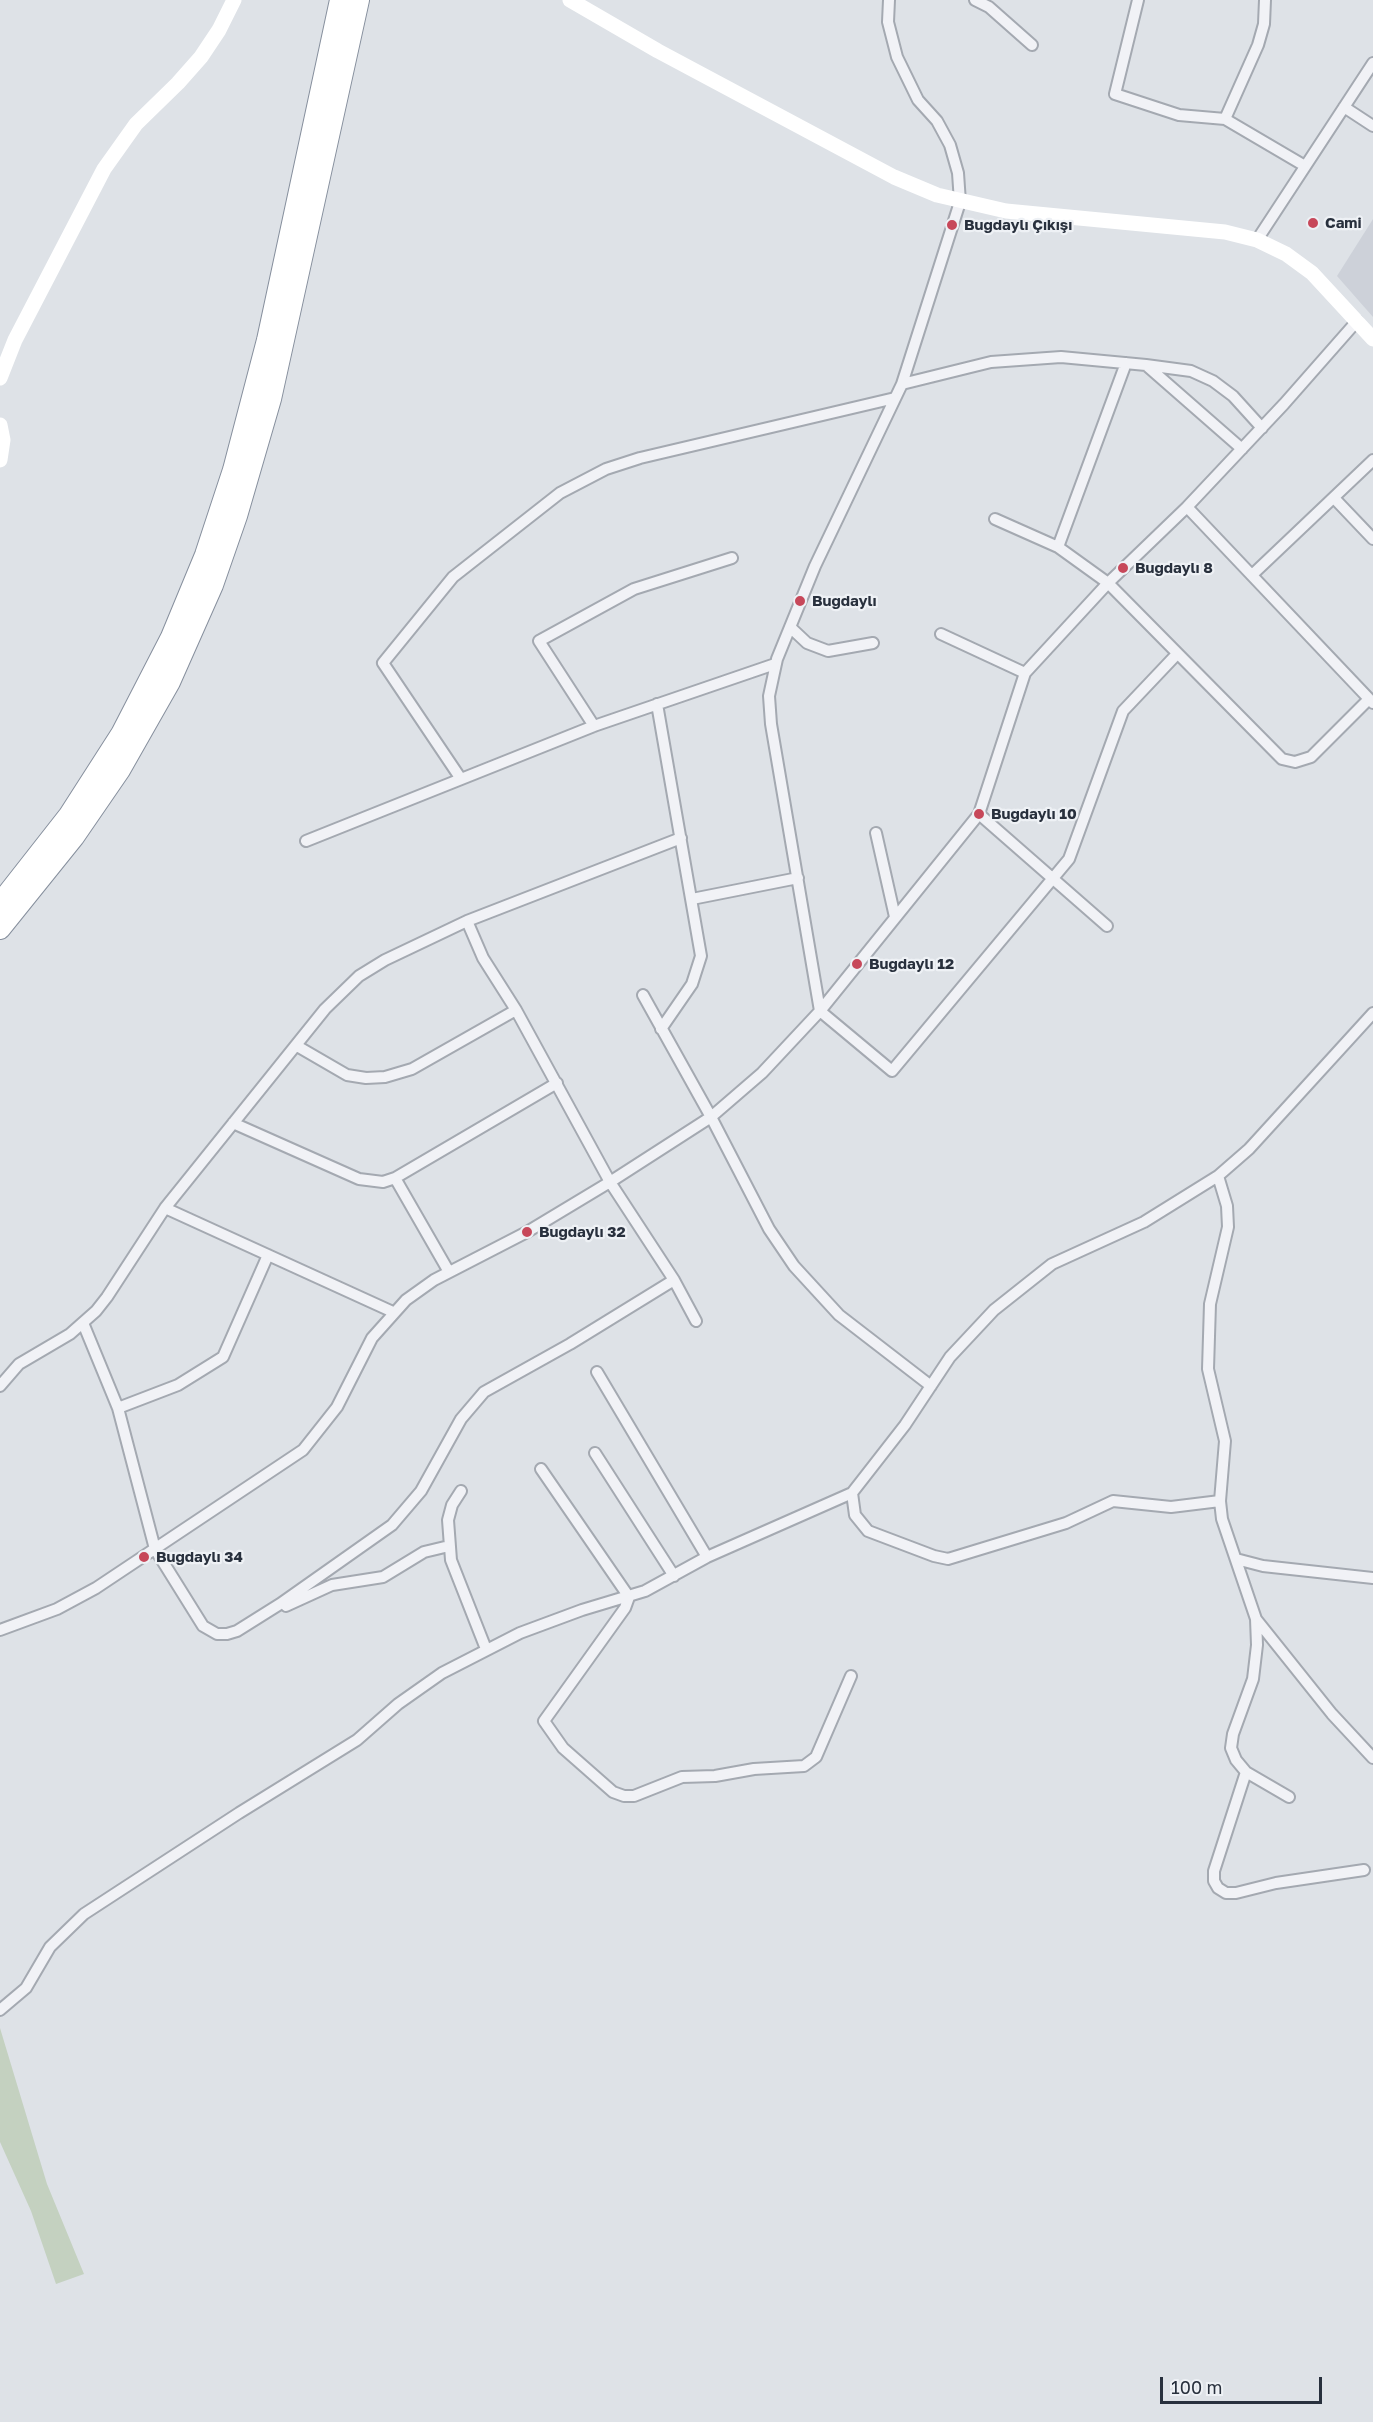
<!DOCTYPE html>
<html>
<head>
<meta charset="utf-8">
<style>
  body { margin:0 }
  #map { position:relative; width:1373px; height:2422px; overflow:hidden; background:#dee2e7; font-family:"Golos Text",sans-serif }
  canvas { display:block }
  .scale { position:absolute; left:1160px; top:2377px; width:162px; height:27px; box-sizing:border-box; border:3px solid #28303d; border-top:0; padding-left:8px; font-size:18px; line-height:21px; white-space:nowrap; color:#28303d; -webkit-text-stroke:4px #eef1f5; paint-order:stroke }
</style>
</head>
<body>
<div id="map">
<canvas width="1373" height="2422"></canvas>
<div class="scale">100 m</div>
</div>
<script>
const c = document.querySelector('canvas').getContext('2d');
c.lineJoin = 'round';
function fillPath(path, color) { c.fillStyle = color; c.fill(path, 'evenodd'); }
const poly = rows => new Path2D(rows.map(r => 'M' + r).join(''));
function strokePath(path, color, width, dash) { c.strokeStyle = color; c.lineWidth = width; c.lineCap = dash ? 'butt' : 'round'; c.setLineDash(dash || []); c.stroke(path); }
function drawText(font, color, halo, rows, align = 'center') {
  c.font = font + ' "Golos Text",sans-serif'; c.lineWidth = 4.5; c.setLineDash([]); c.textBaseline = 'middle'; c.strokeStyle = halo; c.fillStyle = color; for (const [text, x, y, turn = 0] of rows) {
    c.save(); c.translate(x, y); c.rotate((+turn || 0) * Math.PI / 180); c.textAlign = isNaN(turn) ? turn : align; if (halo) c.strokeText(text, 0, 0); c.fillText(text, 0, 0); c.restore();
  }
}
fillPath(poly([
  [1373,219,1373,317,1337,276]
]), '#cdd1d9');
fillPath(poly([
  [0,2028,47,2184,84,2274,56,2284,31,2211,0,2142]
]), '#c4d1c0');
const street = poly([
  [889,0,888,22,897,57,918,100,937,121,950,145,958,173,960,202,902,384,815,566,777,659,769,696,771,724,820,1011,892,1071,1069,859,1123,711,1177,654],
  [975,0,989,7,1032,45],
  [1138,0,1115,94,1179,115,1225,119,1305,166],
  [1344,107,1373,126],
  [1225,119,1258,45,1264,24,1265,0],
  [1257,240,1373,63],
  [1146,365,1242,449],
  [902,384,991,362,1061,357,1146,365,1191,371,1213,381,1233,396,1262,428],
  [1334,498,1373,539],
  [1187,507,1373,703],
  [995,519,1058,547,1108,583,1282,759,1295,762,1311,757,1369,699],
  [1058,547,1126,363],
  [1252,575,1373,460],
  [790,627,807,643,828,651,873,643],
  [941,634,1025,673],
  [657,704,701,956,692,984,661,1029],
  [594,726,539,641,634,589,732,558],
  [461,779,383,663,453,577,560,493,606,469,640,458,895,398],
  [979,814,1107,926],
  [876,833,895,917],
  [306,841,594,726,775,664],
  [692,899,798,878],
  [467,921,483,958,516,1010,610,1182,674,1280,696,1321],
  [643,995,711,1117,769,1229,794,1266,839,1315,931,1386],
  [297,1046,347,1075,366,1078,385,1077,412,1069,516,1010],
  [233,1123,359,1179,383,1182,395,1178,557,1083],
  [1218,1176,1227,1206,1228,1227,1210,1304,1208,1369,1225,1441,1220,1501,1222,1519,1256,1619,1257,1645,1253,1679,1233,1734,1231,1748,1236,1760,1246,1772,1289,1797],
  [395,1178,449,1272],
  [165,1208,393,1312],
  [83,1323,118,1408,155,1549,203,1626,217,1634,227,1634,237,1631,280,1604,392,1525,421,1491,461,1419,484,1392,570,1344,674,1280],
  [597,1372,707,1557],
  [0,1386,19,1364,70,1334,96,1311,107,1297,165,1208,325,1009,359,976,385,960,467,921,681,838],
  [118,1408,178,1385,223,1357,268,1255],
  [595,1453,674,1576],
  [541,1469,629,1597,625,1608,544,1721,563,1748,613,1792,624,1796,634,1796,682,1777,715,1776,754,1769,804,1766,816,1757,851,1676],
  [461,1491,452,1505,448,1520,451,1560,486,1649],
  [852,1493,855,1515,868,1531,934,1556,948,1559,1066,1523,1113,1501,1171,1507,1220,1501],
  [1236,1559,1263,1566,1373,1578],
  [286,1606,332,1585,383,1577,424,1552,449,1546],
  [1256,1619,1332,1714,1373,1758],
  [0,1630,57,1609,96,1588,303,1450,337,1407,372,1338,406,1300,434,1280,527,1232,610,1182,711,1117,762,1073,820,1011,979,814,1025,673,1108,583,1187,507,1284,404,1357,321],
  [1246,1772,1214,1871,1214,1881,1218,1888,1226,1893,1236,1893,1276,1883,1364,1870],
  [0,2010,26,1988,50,1947,84,1914,239,1813,357,1740,398,1704,442,1673,520,1633,582,1610,645,1591,707,1557,852,1493,905,1425,950,1357,994,1310,1052,1264,1144,1222,1218,1176,1249,1149,1373,1013]
]);
const highway = poly([
  [0,903,69,815,121,734,171,637,205,555,233,470,267,340,340,0],
  [0,929,74,837,120,770,170,682,213,585,237,516,271,399,359,0]
]);
strokePath(street, '#a4a9b1', 14);
strokePath(highway, '#868f9d', 22);
strokePath(street, '#f1f2f6', 10);
strokePath(poly([
  [570,0,658,51,894,177,937,195,1006,211,1225,232,1257,240,1286,254,1312,273,1373,339],
  [0,378,15,340,104,169,136,124,178,83,201,57,219,30,234,0],
  [0,425,3,440,0,460]
]), '#fff', 15);
strokePath(highway, '#fff', 20);
for (const [x, y, r, color] of [
  [1313,223,6,"#c7485a"],
  [952,225,6,"#c7485a"],
  [1123,568,6,"#c7485a"],
  [800,601,6,"#c7485a"],
  [979,814,6,"#c7485a"],
  [857,964,6,"#c7485a"],
  [527,1232,6,"#c7485a"],
  [144,1557,6,"#c7485a"]
]) { const dot = new Path2D(); dot.arc(x, y, r, 0, 2 * Math.PI); c.fillStyle = color; c.fill(dot); strokePath(dot, '#eef1f5', 2); }
drawText('bold 15px', '#28303d', '#eef1f5', [
  ["Cami",1325,223],
  ["Buğdaylı Çıkışı",964,225],
  ["Buğdaylı 8",1135,568],
  ["Buğdaylı",812,601],
  ["Buğdaylı 10",991,814],
  ["Buğdaylı 12",869,964],
  ["Buğdaylı 32",539,1232],
  ["Buğdaylı 34",156,1557]
], 'left');
</script>
</body>
</html>
